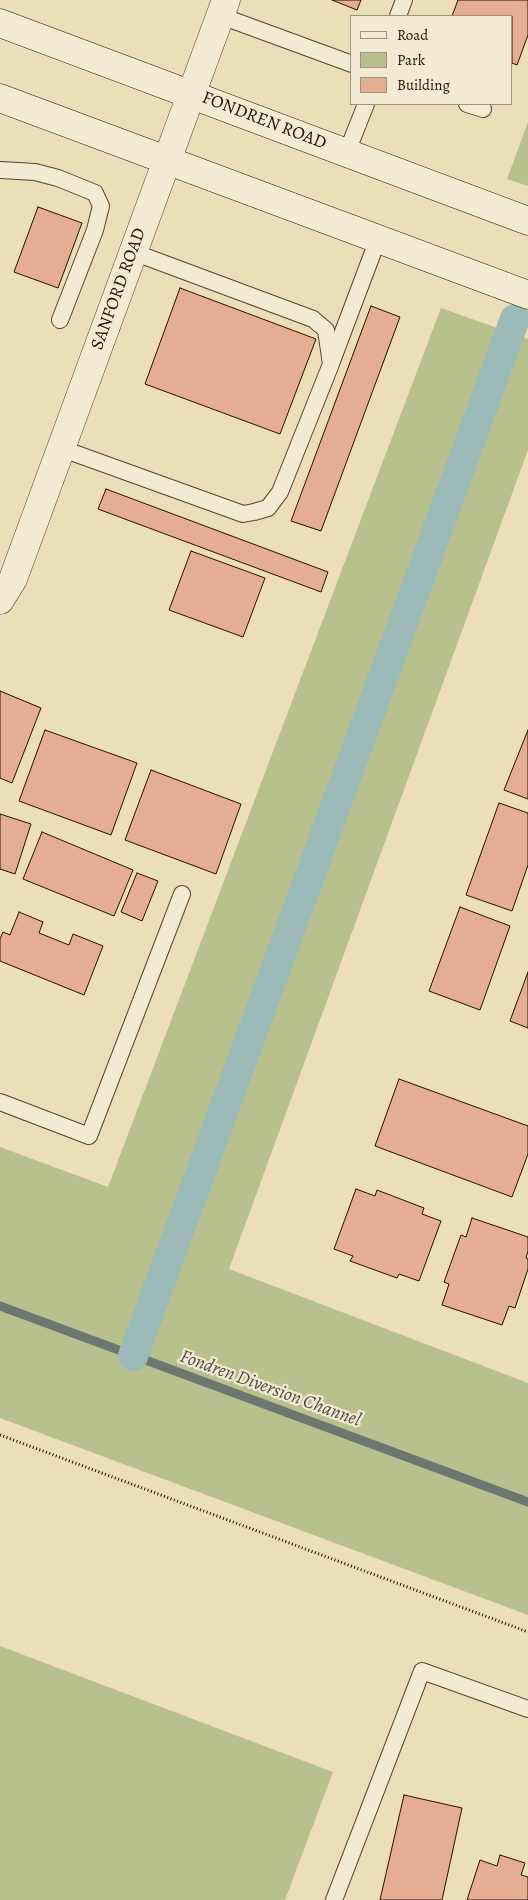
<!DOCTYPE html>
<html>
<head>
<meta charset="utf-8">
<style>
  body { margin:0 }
  #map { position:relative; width:528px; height:1900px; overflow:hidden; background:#ebdeb9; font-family:Alegreya,serif }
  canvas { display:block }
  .legend { position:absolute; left:350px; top:15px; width:162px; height:90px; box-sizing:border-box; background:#f2ead2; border:1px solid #a1927f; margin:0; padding:6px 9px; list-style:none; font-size:15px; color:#280f02 }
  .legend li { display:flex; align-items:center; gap:10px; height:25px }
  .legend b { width:25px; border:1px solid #a1927f }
</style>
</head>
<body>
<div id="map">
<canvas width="528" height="1900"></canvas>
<ul class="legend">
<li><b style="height:6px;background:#f2ead2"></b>Road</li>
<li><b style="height:14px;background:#b8c18e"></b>Park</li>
<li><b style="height:14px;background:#e4ad94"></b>Building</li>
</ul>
</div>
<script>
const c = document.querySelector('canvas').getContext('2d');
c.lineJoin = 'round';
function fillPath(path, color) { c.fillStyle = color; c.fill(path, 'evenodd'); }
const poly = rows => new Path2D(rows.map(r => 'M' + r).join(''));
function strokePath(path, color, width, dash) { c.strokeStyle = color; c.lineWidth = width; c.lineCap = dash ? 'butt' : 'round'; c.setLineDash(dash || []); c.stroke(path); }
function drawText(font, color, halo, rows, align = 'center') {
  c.font = font + ' Alegreya,serif'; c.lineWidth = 4.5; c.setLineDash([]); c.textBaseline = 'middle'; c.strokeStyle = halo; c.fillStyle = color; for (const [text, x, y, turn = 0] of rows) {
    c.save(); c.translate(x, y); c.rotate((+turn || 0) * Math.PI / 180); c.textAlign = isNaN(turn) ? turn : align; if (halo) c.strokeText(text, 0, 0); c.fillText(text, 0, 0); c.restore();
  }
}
fillPath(poly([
  [528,122,528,186,507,179],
  [441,308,528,339,528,450,229,1269,528,1383,528,1615,0,1418,0,1147,108,1187],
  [0,1646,333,1772,285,1900,0,1900]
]), '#b8c18e');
strokePath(poly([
  [0,1306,528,1502]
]), '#6d766f', 9);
strokePath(poly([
  [133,1356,515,319]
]), '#9bbab8', 30);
const building = poly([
  [332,0,361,0,357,10,332,0],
  [458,0,528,0,528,35,517,65,512,63,512,16,452,16,458,0],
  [38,207,82,223,58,288,14,272,38,207],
  [180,288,316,339,280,434,145,384,180,288],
  [371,306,400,317,321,531,291,521,371,306],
  [106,489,328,572,321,592,98,509,106,489],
  [191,551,265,578,243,637,169,610,191,551],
  [0,691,41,708,12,783,0,778,0,691],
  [45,730,137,763,111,835,19,801,45,730],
  [528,730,528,799,504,790,528,730],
  [151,770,241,804,216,874,125,840,151,770],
  [499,803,528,813,528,865,512,911,466,895,499,803],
  [0,814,31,824,15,874,0,869,0,814],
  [42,832,133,870,114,916,23,879,42,832],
  [137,873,158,881,142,921,121,912,137,873],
  [460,907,510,926,480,1010,429,991,460,907],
  [19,912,43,922,39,933,69,945,73,934,103,946,84,995,0,961,0,939,3,932,10,935,19,912],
  [528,972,528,1028,510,1021,528,972],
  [399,1079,528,1126,528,1154,512,1197,375,1146,399,1079],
  [356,1189,375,1196,377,1190,424,1208,422,1214,441,1221,419,1281,399,1274,397,1278,350,1261,353,1256,334,1249,356,1189],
  [472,1218,528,1237,528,1251,526,1258,528,1259,528,1269,515,1308,509,1306,502,1325,442,1305,449,1284,444,1282,461,1235,466,1237,472,1218],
  [404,1795,462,1808,442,1900,380,1900,404,1795],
  [500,1855,525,1863,521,1875,528,1877,528,1900,467,1900,480,1860,497,1866,500,1855]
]);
fillPath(building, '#e4ad94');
strokePath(building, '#280f02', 1);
const service = poly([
  [221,16,352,64],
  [398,16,404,0],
  [467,104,483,109],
  [347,152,366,104],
  [1,170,35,172,58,178,95,193,101,206,95,230,60,320],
  [332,361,378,239],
  [60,448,243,514,254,512,268,508,280,492,331,364,326,330,313,319,133,252],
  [0,1102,89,1136,182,894],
  [334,1900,422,1671,528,1709]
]);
const minor = poly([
  [0,600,13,579,226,0]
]);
const secondary = poly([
  [0,23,528,221],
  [0,98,528,295]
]);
strokePath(service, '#594330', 18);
strokePath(minor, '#594330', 29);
strokePath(secondary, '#280f02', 29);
strokePath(poly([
  [0,1435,528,1632]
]), '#280f02', 3, [1, 2.5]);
strokePath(service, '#f2ead2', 16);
strokePath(minor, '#f2ead2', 28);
strokePath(secondary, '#f2ead2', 28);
drawText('18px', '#280f02', '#f2ead2', [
  ["FONDREN ROAD",264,121,21],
  ["SANFORD ROAD",119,289,-70]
]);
drawText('italic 19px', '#504b42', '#f2ead2', [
  ["Fondren Diversion Channel",270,1389,20]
]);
</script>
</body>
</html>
